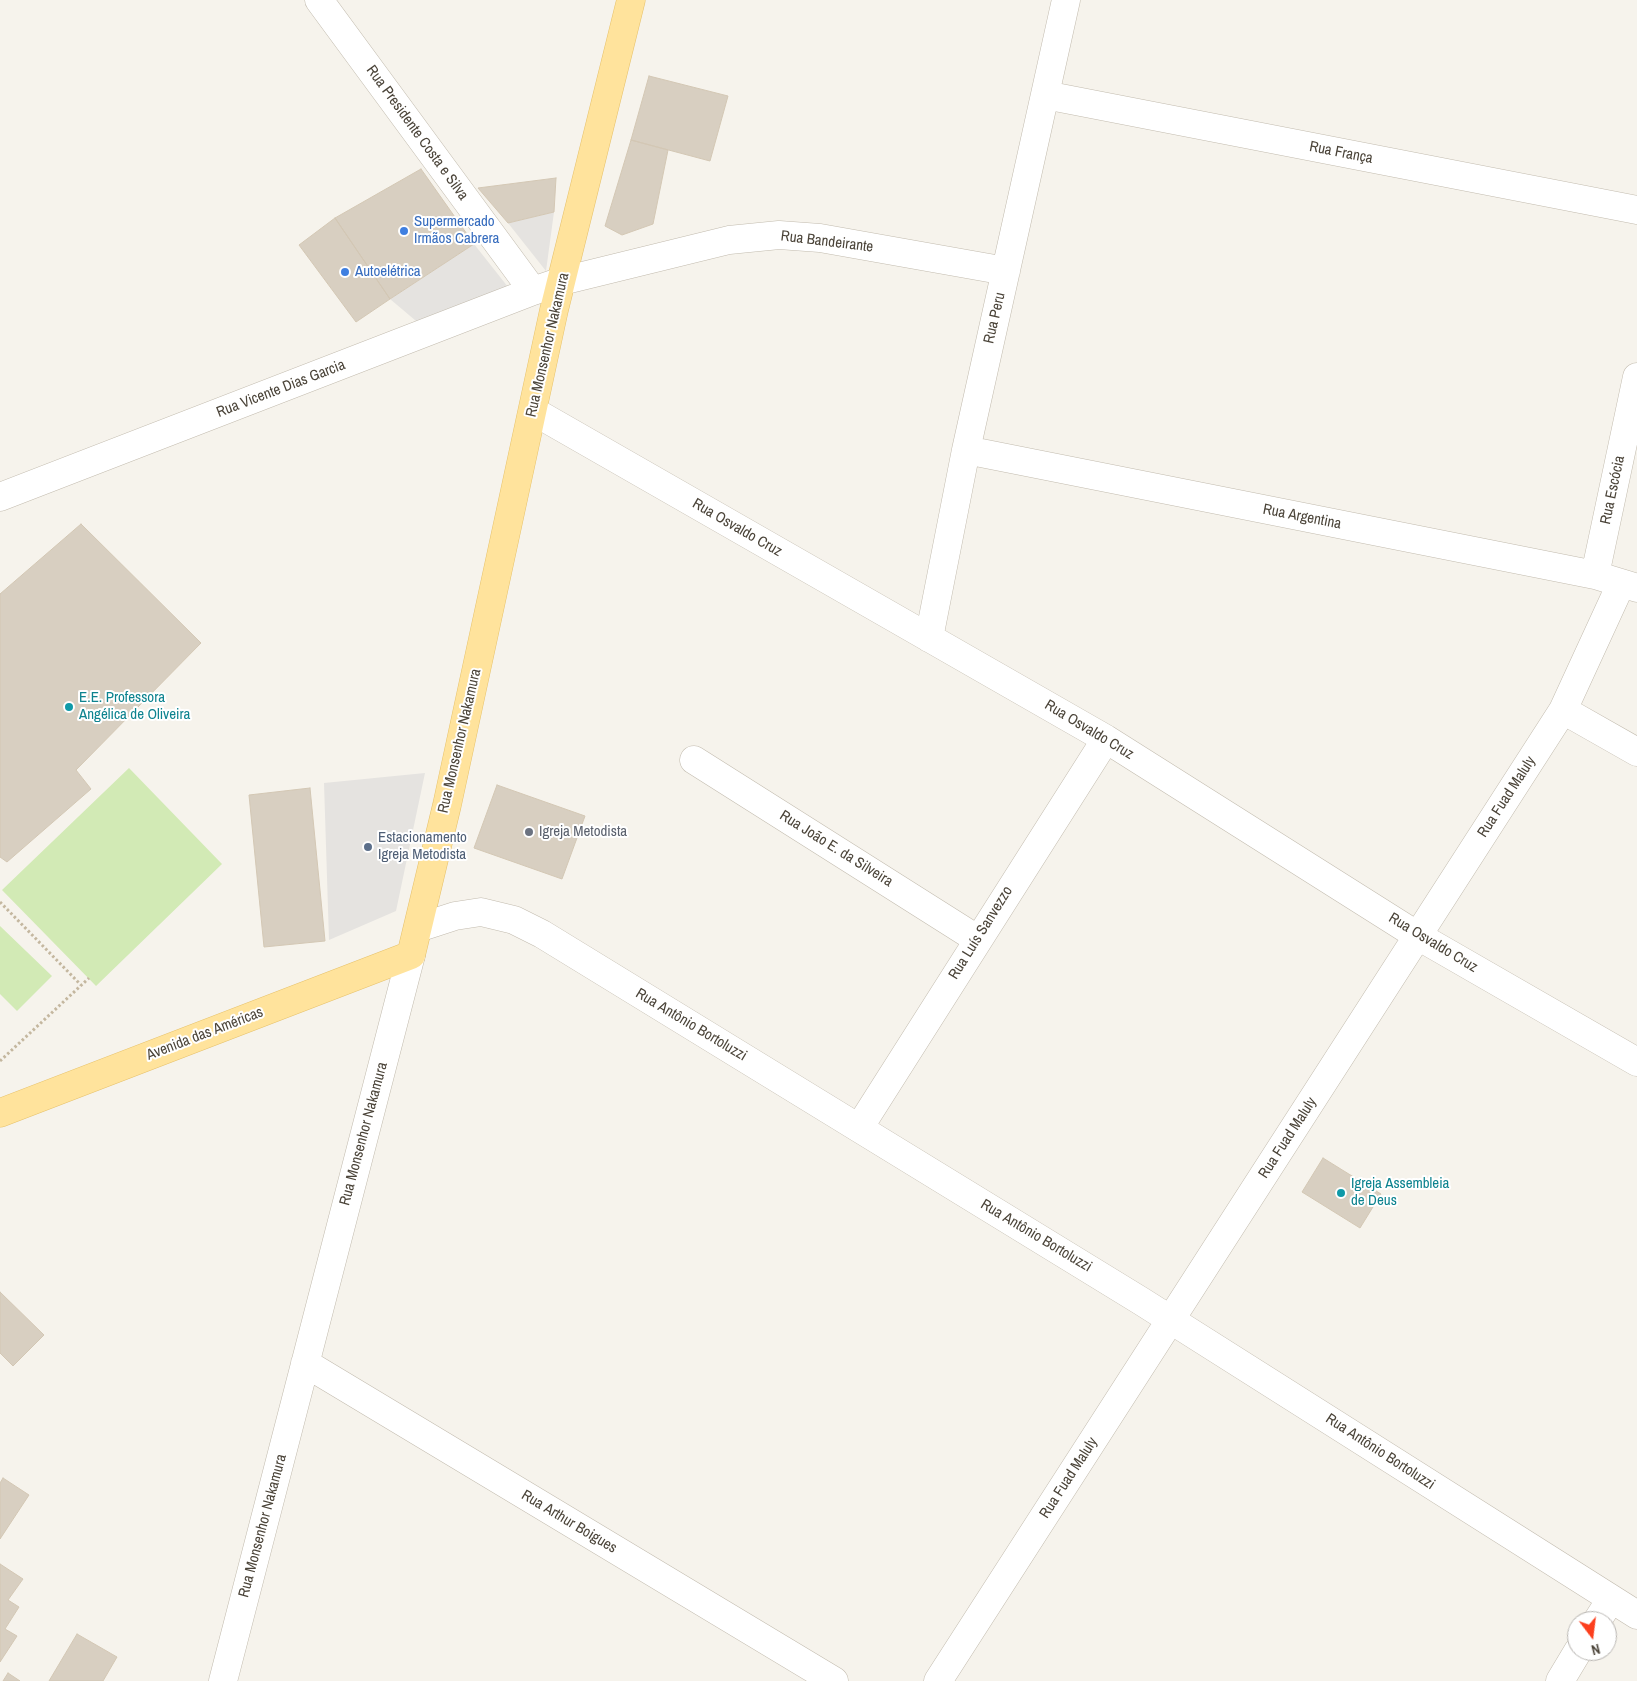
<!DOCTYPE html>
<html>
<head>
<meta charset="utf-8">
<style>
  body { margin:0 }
  #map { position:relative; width:1637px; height:1681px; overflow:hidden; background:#f6f3ec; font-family:"Archivo Narrow",sans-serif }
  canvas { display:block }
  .north { position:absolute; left:1567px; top:1611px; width:50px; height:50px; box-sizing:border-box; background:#fff; border:1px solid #b7b4b0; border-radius:50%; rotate:165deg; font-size:14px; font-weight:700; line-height:20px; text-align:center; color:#4b4439 }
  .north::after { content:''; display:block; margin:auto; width:18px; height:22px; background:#fc3f1d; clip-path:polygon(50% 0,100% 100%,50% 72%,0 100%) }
</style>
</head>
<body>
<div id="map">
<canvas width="1637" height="1681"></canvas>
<div class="north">N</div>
</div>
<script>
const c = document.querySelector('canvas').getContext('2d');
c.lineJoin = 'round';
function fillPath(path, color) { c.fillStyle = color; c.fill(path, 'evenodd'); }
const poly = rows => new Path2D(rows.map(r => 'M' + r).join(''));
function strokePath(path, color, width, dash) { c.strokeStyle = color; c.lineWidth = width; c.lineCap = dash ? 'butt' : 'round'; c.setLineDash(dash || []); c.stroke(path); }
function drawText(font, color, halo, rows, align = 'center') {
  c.font = font + ' "Archivo Narrow",sans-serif'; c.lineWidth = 4; c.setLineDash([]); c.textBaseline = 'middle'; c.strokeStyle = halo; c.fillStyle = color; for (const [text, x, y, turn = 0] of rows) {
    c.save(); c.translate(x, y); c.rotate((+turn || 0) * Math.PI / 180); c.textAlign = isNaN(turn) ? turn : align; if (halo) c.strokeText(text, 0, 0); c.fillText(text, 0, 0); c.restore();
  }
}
fillPath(poly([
  [129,768,222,864,96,986,2,890],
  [0,926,52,976,17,1011,0,994]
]), '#d2eab5');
fillPath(poly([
  [554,212,546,271,508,223],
  [474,244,508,287,422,326,390,299],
  [425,773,396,911,329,940,324,783]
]), '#e5e3e0');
const building = poly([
  [649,76,728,96,710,161,631,140,649,76],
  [631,140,668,150,653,224,622,235,605,226,631,140],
  [421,169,474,244,390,299,335,218,421,169],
  [556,178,554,212,508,223,478,188,556,178],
  [335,218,390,299,356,322,299,245,335,218],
  [81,524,201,643,76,770,91,789,7,862,0,857,0,594,81,524],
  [497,785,585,816,562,879,474,848,497,785],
  [310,788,325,941,264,947,249,795,310,788],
  [1323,1158,1381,1194,1360,1228,1302,1192,1323,1158],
  [0,1292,44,1335,13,1366,0,1353,0,1292],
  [3,1478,29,1495,0,1539,0,1483,3,1478],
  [0,1564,23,1579,8,1600,19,1607,5,1629,17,1636,0,1662,0,1564],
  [77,1634,117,1657,103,1681,49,1681,77,1634],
  [8,1673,20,1681,3,1681,8,1673]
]);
fillPath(building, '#d8cfc1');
strokePath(building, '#d3c7b4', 1);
const minor = poly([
  [319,0,533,291],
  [1045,95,1637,210],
  [533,411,1106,739,1418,936,1637,1062],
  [966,450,1595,575,1637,588],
  [0,497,533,291,562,281,729,240,779,235,820,238,1006,271],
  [1595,575,1637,377],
  [929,638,966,450,1066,0],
  [1563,710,1637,752],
  [694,760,977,939],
  [418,928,455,916,481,912,514,920,542,934,1141,1301,1637,1615],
  [859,1128,1106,739],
  [305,1363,834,1681],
  [1597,1621,1611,1599],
  [223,1681,411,955],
  [938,1681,1563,710,1621,584],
  [1560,1681,1578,1651]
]);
const major = poly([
  [0,1113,411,955,447,805,554,310,631,0]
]);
strokePath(minor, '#c2bbae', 29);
strokePath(major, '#e6c16a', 29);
strokePath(poly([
  [0,902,81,985],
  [0,1061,89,978]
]), '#c4b79f', 3, [2.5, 2.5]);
strokePath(minor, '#fff', 28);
strokePath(major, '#ffe39c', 28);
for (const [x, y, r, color] of [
  [404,231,5,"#3f7fe0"],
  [345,272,5,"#3f7fe0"],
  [69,707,5,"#0f9aa8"],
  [529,832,5,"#6b7280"],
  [368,847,5,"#5c6f8a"],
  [1341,1193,5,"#0f9aa8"]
]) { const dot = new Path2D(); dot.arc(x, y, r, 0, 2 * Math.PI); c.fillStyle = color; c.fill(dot); strokePath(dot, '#fff', 2); }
drawText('15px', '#4b4439', '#fff', [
  ["Rua Presidente Costa e Silva",417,133,54],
  ["Rua França",1341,153,11],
  ["Rua Bandeirante",827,242,7],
  ["Rua Peru",995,318,-77],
  ["Rua Monsenhor Nakamura",548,345,-77],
  ["Rua Vicente Dias Garcia",281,389,-21],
  ["Rua Escócia",1613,490,-78],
  ["Rua Argentina",1302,517,11],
  ["Rua Osvaldo Cruz",737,528,30],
  ["Rua Osvaldo Cruz",1089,730,31],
  ["Rua Monsenhor Nakamura",460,741,-77],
  ["Rua Fuad Maluly",1507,797,-57],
  ["Rua João E. da Silveira",836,849,32],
  ["Rua Luís Sanvezzo",981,933,-58],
  ["Rua Osvaldo Cruz",1433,943,31],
  ["Rua Antônio Bortoluzzi",691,1025,31],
  ["Avenida das Américas",205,1034,-21],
  ["Rua Monsenhor Nakamura",364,1134,-75],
  ["Rua Fuad Maluly",1288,1138,-57],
  ["Rua Antônio Bortoluzzi",1036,1236,31],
  ["Rua Antônio Bortoluzzi",1380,1452,33],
  ["Rua Fuad Maluly",1069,1478,-57],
  ["Rua Arthur Boigues",569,1522,31],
  ["Rua Monsenhor Nakamura",263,1526,-75]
]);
drawText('15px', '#366cbe', '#fff', [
  ["Supermercado",414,222],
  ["Irmãos Cabrera",414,239],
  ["Autoelétrica",355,272]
], 'left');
drawText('15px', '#0d838f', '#fff', [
  ["E.E. Professora",79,698],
  ["Angélica de Oliveira",79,715],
  ["Igreja Assembleia",1351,1184],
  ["de Deus",1351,1201]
], 'left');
drawText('15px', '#5b616d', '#fff', [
  ["Igreja Metodista",539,832]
], 'left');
drawText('15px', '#4e5e75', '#fff', [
  ["Estacionamento",378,838],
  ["Igreja Metodista",378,855]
], 'left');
</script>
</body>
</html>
